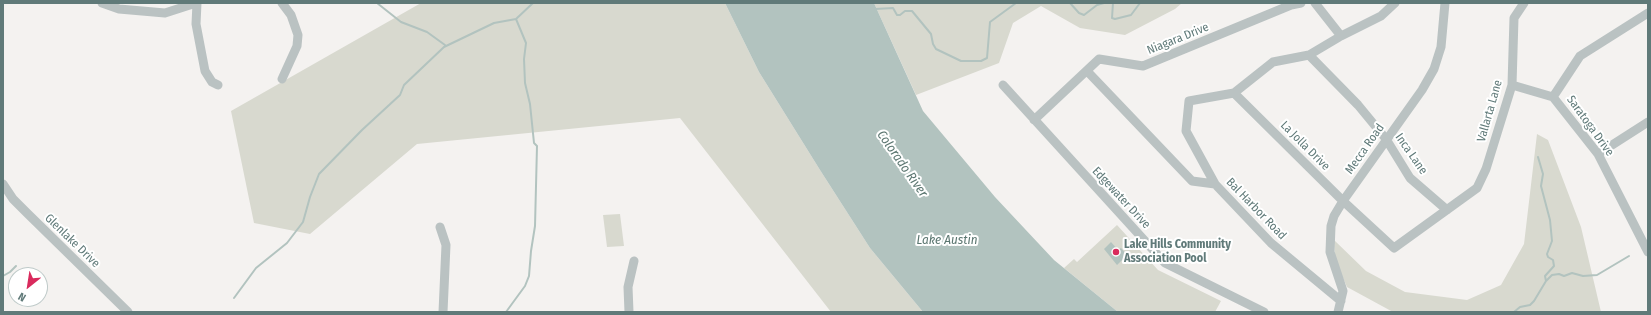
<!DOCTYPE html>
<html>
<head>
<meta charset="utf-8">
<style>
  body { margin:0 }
  #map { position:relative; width:1651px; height:315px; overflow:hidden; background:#f4f2f0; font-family:"Fira Sans Condensed",sans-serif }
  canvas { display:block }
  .frame { position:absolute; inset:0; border:4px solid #607a79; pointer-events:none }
  .north { position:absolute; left:8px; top:267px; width:40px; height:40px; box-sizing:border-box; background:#fff; border:1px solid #bfcac9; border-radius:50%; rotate:210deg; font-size:11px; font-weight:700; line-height:16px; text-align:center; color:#607a79 }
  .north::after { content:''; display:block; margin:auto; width:14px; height:18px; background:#d92b5d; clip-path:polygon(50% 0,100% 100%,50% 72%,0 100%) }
</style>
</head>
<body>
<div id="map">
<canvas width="1651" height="315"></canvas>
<div class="frame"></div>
<div class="north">N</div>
</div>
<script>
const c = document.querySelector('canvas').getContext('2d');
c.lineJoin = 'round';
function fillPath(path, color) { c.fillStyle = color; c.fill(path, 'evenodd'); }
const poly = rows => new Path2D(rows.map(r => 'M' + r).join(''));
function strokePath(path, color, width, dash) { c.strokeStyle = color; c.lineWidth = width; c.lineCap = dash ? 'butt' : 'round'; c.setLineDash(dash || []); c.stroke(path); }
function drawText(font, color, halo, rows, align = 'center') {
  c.font = font + ' "Fira Sans Condensed",sans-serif'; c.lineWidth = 4; c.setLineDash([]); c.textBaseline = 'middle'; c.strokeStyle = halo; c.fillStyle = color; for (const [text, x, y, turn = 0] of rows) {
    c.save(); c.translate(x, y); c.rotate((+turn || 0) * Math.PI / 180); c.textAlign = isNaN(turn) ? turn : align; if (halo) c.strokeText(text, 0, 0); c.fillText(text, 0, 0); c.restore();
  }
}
fillPath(poly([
  [421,3,725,3,759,72,820,170,870,248,923,312,831,312,680,118,417,144,310,234,254,223,231,111],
  [874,3,1182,3,1175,9,1125,35,1080,28,1041,6,1013,23,999,63,916,95],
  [1537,134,1548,140,1581,227,1601,312,1393,312,1347,287,1335,260,1334,240,1366,271,1405,292,1467,300,1501,285,1524,244],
  [620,214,624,246,607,247,603,215],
  [1117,225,1158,270,1221,301,1215,312,1118,312,1064,268,1074,259,1077,262]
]), '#d8d9cf');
fillPath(poly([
  [725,3,874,3,923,111,995,197,1054,260,1118,312,923,312,870,248,820,170,759,72],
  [1111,242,1118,250,1121,248,1127,255,1117,265,1104,249]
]), '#b2c3bf');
strokePath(poly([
  [377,3,401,22,427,32,445,45],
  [1070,3,1079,13,1084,15,1097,5,1104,3],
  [1113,3,1112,18,1115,19,1131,15,1140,3],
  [875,9,893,8,897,15,900,15,905,11,912,11,931,34,933,44,936,49,961,61,981,61,987,58,990,22,1016,3],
  [3,276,10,272,16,266],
  [1546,281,1552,275,1559,274,1564,276,1572,273,1583,276,1597,275,1629,256],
  [234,298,256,268,287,243,303,222,310,197,319,174,362,130,400,95,404,85,444,47,494,23,516,19,533,3],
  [506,312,525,286,529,276,531,251,535,226,537,146,534,143,530,104,525,83,524,59,526,43,516,19],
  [1514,312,1520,307,1530,305,1534,301,1546,281,1545,276,1554,266,1553,260,1548,257,1547,254,1552,241,1550,220,1541,186,1543,174,1538,157]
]), '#b2c3bf', 2);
strokePath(poly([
  [102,3,119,9,165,13,196,3],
  [197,3,196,24,205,71,212,82,218,85],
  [282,3,291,15,298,35,297,46,282,79],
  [1315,3,1341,36],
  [1309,55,1358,105,1386,139,1410,178,1447,210],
  [1087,71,1192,181,1215,184,1271,243,1341,301],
  [1003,85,1165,263,1264,312],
  [1512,85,1553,97,1598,154,1648,252],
  [1234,93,1343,201,1394,248,1477,188,1486,169,1512,85,1514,18,1524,3],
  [1553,97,1580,56,1648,13],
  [1034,120,1099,59,1143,66,1291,5,1301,3],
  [1598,154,1648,122],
  [3,184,13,199,27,213,128,312],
  [1215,184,1186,131,1189,101,1234,93,1273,62,1309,55,1341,36,1381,16,1395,3],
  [440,227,446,245,443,312],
  [629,312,628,287,634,261],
  [1338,312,1343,291,1330,252,1331,226,1334,216,1343,201,1422,90,1434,69,1441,47,1445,3]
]), '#bac2c2', 9);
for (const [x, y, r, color] of [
  [1116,252,4,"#d92b5d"]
]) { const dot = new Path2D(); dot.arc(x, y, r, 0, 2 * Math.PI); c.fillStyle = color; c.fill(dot); strokePath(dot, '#fff', 1.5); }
drawText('12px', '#607a79', '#fff', [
  ["Niagara Drive",1178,39,-22],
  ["Vallarta Lane",1490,111,-74],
  ["Saratoga Drive",1590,126,54],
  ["La Jolla Drive",1305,146,45],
  ["Mecca Road",1365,149,-55],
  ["Inca Lane",1411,154,55],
  ["Edgewater Drive",1121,198,47],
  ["Bal Harbor Road",1256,209,46],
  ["Glenlake Drive",72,241,44]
]);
drawText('bold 12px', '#607a79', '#fff', [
  ["Lake Hills Community",1124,245],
  ["Association Pool",1124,259]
], 'left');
drawText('italic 13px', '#5b7670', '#fff', [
  ["Colorado River",902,164,55],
  ["Lake Austin",947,240]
]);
</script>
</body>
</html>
